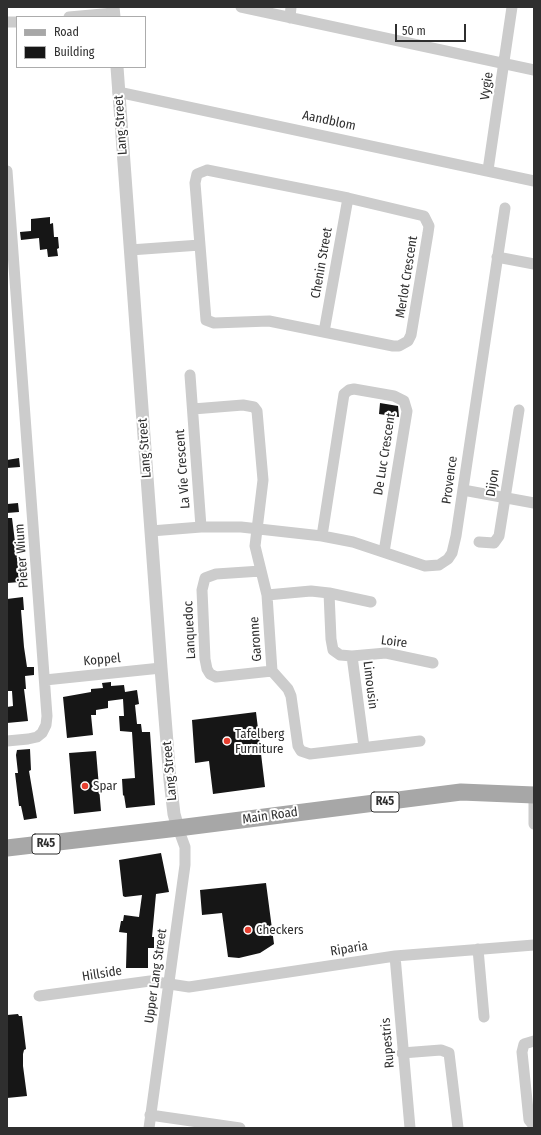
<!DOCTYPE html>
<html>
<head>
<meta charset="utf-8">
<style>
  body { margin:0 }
  #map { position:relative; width:541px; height:1135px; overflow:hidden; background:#fff; font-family:"Fira Sans Condensed",sans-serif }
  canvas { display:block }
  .frame { position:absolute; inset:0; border:8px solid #2f2f2f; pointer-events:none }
  .legend { position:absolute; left:16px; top:16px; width:130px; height:52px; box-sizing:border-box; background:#fff; border:1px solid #acacac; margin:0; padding:5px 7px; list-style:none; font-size:12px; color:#2f2f2f }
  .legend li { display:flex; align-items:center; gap:8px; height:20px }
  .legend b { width:20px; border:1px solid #acacac }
  .scale { position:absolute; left:395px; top:24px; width:71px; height:18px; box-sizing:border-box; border:2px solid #2f2f2f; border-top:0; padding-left:5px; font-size:12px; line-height:14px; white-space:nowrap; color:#2f2f2f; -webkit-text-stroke:3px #fff; paint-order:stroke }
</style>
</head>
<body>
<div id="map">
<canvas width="541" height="1135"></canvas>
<div class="frame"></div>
<ul class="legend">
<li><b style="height:5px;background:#a7a7a7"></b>Road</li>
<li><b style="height:11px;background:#161616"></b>Building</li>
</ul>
<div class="scale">50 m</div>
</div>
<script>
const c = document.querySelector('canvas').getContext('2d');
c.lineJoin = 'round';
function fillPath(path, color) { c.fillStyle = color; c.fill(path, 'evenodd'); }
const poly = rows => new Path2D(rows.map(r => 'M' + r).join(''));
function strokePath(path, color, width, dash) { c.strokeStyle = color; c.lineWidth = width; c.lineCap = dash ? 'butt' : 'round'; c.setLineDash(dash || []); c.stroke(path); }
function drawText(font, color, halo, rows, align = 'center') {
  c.font = font + ' "Fira Sans Condensed",sans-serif'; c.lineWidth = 4; c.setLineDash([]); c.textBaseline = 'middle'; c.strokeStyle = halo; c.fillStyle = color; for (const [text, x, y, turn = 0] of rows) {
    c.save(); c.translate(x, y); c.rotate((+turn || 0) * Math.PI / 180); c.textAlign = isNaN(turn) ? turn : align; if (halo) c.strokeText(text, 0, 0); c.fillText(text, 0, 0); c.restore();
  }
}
fillPath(poly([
  [50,217,50,224,53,223,54,237,58,237,59,248,57,249,58,256,48,257,47,249,40,250,39,238,21,240,20,232,31,231,31,219],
  [380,403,398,406,399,417,379,414],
  [19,458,20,467,7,468,7,460],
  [18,503,19,512,7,513,7,504],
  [7,518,12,518,20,582,7,583],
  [23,597,24,610,21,610,24,647,27,667,34,667,34,675,25,676,26,689,24,689,28,721,7,723,7,707,13,706,12,691,7,691,7,599],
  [111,682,111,686,124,685,125,692,137,690,139,704,135,705,137,724,141,724,142,732,150,732,155,805,126,808,124,795,123,796,122,779,135,778,132,732,120,731,119,716,124,716,123,699,108,701,108,708,96,710,96,715,91,715,93,735,67,738,63,697,91,692,91,689,103,688,102,683],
  [256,712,265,787,213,794,209,761,195,763,192,720],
  [30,749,31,770,29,771,37,818,24,820,21,806,19,806,15,773,18,773,16,755,17,750],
  [96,751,101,811,74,814,69,753],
  [161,853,169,892,156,894,152,937,154,937,154,948,148,948,148,968,126,968,127,933,119,932,121,921,123,921,124,915,139,917,142,895,125,897,123,896,119,860],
  [266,883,274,944,260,953,239,958,228,957,222,913,202,915,200,890],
  [18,1014,19,1016,22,1016,26,1049,24,1050,23,1054,23,1066,27,1096,7,1098,7,1015]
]), '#161616');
strokePath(poly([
  [241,7,534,70],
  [69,17,114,13],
  [290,18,291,7],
  [7,22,17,22],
  [118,92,534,181],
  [207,170,348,198,424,216,429,226,428,233,411,335,408,341,399,346,393,346,269,321,214,323,206,320,195,183,197,174,207,170],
  [488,170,512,7],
  [7,171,47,716,46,725,42,733,37,737,28,739,7,741],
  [130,250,200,245],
  [497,257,534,264],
  [324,332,348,198],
  [190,375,201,527],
  [193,409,243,405,254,407,257,411,263,480,255,546,267,595,272,671,288,689,291,696,298,746,301,751,310,754,420,741],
  [463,490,534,503],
  [151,531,201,527,241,527,322,536,353,542,425,566,439,565,448,559,452,553,456,536,505,208],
  [322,536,344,394,349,390,354,389,394,396,404,401,407,411,384,552],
  [479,542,494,543,499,536,519,410],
  [261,571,216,574,205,578,202,590,205,659,207,669,210,674,216,677,272,671],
  [329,593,331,639,333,650,340,655,352,656,364,747],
  [267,595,311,591,329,593,371,602],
  [352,656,386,653,433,663],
  [45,680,161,668],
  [534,795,534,824],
  [478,949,484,1017],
  [395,956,410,1128],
  [39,996,150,981,189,987,395,956,534,945],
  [534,1041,524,1044,522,1052,529,1120,534,1126],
  [402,1053,441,1050,449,1053,458,1128],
  [150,1115,240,1128],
  [149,1128,185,865,185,847,178,828]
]), '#ccc', 11);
strokePath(poly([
  [113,7,114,17],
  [117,67,161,668,170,780,174,814,178,828]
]), '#ccc', 13);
strokePath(poly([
  [7,848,178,828,461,792,534,795]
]), '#a7a7a7', 17);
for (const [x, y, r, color] of [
  [227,741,4,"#e73f30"],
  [85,786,4,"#e73f30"],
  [248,930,4,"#e73f30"]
]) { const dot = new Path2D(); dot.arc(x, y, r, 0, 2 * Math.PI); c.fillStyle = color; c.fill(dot); strokePath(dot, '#fff', 1.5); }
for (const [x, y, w] of [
  [385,802,28],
  [46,844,28]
]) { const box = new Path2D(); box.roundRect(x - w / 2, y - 10, w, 20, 3); c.fillStyle = '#fff'; c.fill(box); strokePath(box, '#2f2f2f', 1); }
drawText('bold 12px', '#2f2f2f', null, [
  ["R45",385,802],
  ["R45",46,844]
]);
drawText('13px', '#2f2f2f', '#fff', [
  ["Vygie",487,86,-82],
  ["Aandblom",329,121,12],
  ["Lang Street",121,125,-94],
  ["Chenin Street",322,263,-80],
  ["Merlot Crescent",407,277,-81],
  ["Lang Street",145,448,-94],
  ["De Luc Crescent",385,454,-81],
  ["La Vie Crescent",183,469,-94],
  ["Provence",450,480,-82],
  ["Dijon",493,483,-81],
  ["Pieter Wium",22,556,-94],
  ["Lanquedoc",190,630,-93],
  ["Garonne",256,639,-94],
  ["Loire",394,642,7],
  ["Koppel",102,660,-5],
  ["Limousin",370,685,83],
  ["Lang Street",170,771,-95],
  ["Main Road",270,816,-8],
  ["Riparia",349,949,-9],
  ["Hillside",102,974,-9],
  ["Upper Lang Street",156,976,-82],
  ["Rupestris",388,1043,-95]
]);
drawText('13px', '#2f2f2f', '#fff', [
  ["Tafelberg",235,734],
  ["Furniture",235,749],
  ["Spar",93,786],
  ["Checkers",256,930]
], 'left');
</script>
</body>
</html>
